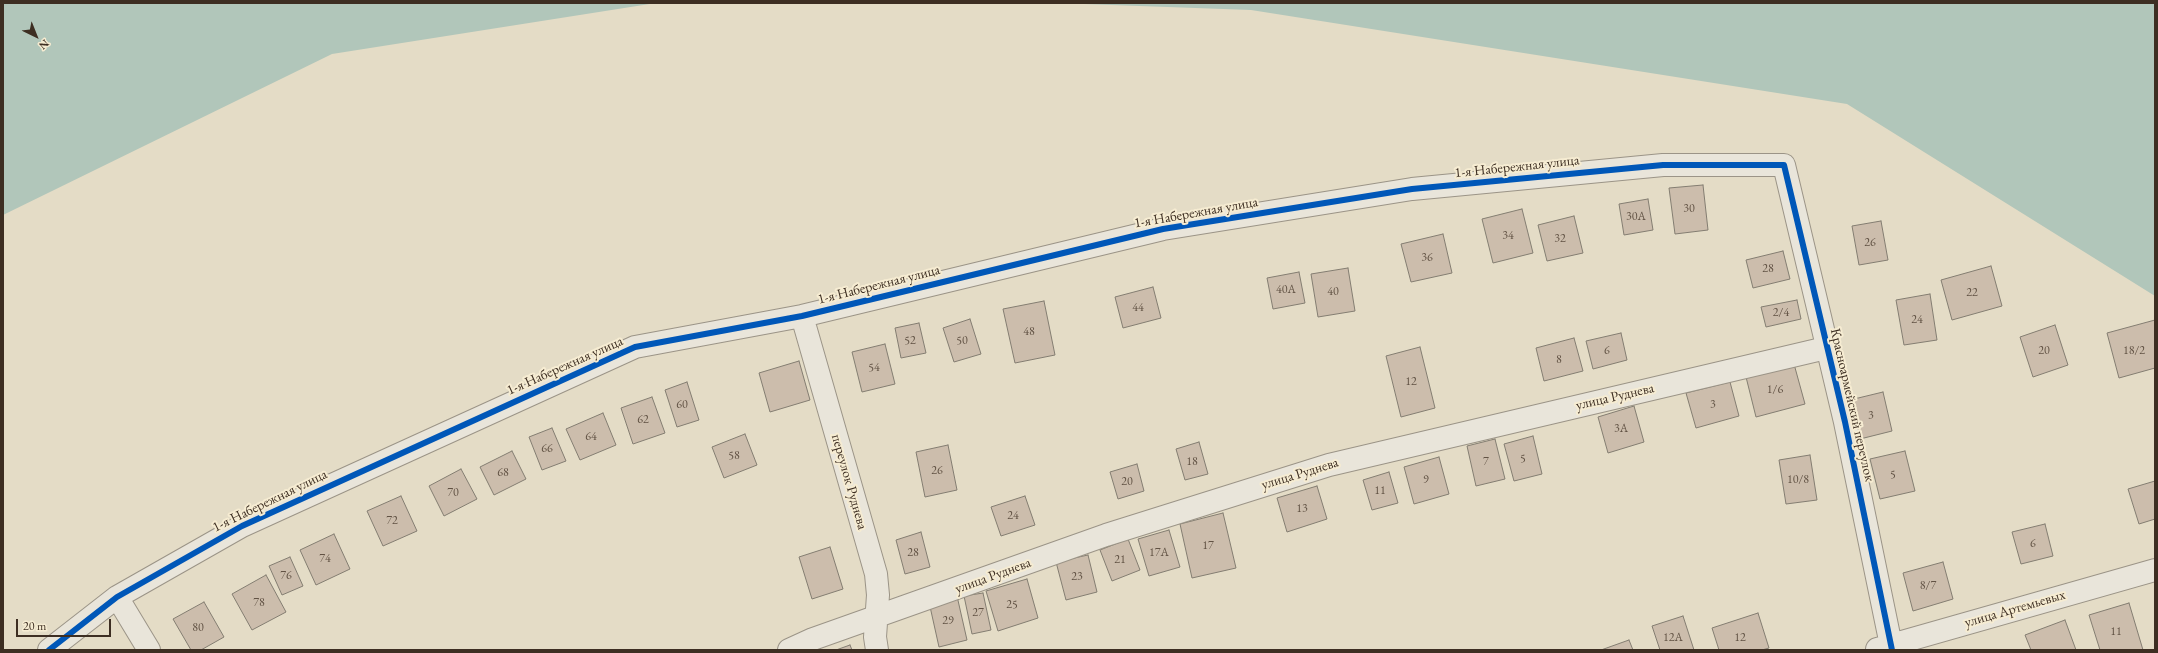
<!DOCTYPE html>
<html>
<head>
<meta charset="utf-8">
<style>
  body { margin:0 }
  #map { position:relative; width:2158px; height:653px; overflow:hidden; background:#e4dcc6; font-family:"EB Garamond",serif }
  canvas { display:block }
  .frame { position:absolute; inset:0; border:4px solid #3d2e22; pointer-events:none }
  .north { position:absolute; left:16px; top:16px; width:40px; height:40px; -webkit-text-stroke:3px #f6ecd2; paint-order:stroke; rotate:137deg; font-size:11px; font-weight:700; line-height:16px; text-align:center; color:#3d2e22 }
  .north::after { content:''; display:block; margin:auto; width:14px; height:18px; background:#3d2e22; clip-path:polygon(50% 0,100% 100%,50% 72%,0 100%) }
  .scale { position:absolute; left:16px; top:619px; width:95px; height:18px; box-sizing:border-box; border:2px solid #3d2e22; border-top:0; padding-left:5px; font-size:12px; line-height:14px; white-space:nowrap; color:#3d2e22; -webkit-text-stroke:3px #f6ecd2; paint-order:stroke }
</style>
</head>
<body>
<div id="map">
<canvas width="2158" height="653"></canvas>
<div class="frame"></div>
<div class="north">N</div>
<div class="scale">20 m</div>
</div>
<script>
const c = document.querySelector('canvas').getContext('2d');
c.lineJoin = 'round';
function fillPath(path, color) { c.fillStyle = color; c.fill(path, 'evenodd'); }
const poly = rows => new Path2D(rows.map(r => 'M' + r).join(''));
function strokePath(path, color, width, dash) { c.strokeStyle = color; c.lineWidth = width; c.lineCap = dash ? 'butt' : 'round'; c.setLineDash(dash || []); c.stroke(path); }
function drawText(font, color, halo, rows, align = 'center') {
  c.font = font + ' "EB Garamond",serif'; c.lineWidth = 4; c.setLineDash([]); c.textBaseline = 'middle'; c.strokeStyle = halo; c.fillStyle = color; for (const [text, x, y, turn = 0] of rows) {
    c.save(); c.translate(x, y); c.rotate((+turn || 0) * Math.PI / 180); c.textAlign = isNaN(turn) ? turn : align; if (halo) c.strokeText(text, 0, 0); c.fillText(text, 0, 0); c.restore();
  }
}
fillPath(poly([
  [3,3,656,3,332,54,3,215],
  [1056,3,2155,3,2155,296,1847,104,1251,10]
]), '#b1c6ba');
const building = poly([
  [1703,185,1708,230,1675,234,1669,188,1703,185],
  [1648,199,1653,230,1624,235,1619,204,1648,199],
  [1522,209,1533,253,1493,263,1482,219,1522,209],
  [1574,216,1583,253,1547,261,1538,225,1574,216],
  [1881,221,1888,260,1859,265,1852,226,1881,221],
  [1443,234,1452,273,1411,282,1401,244,1443,234],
  [1783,251,1790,279,1753,288,1746,260,1783,251],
  [1991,266,2002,306,1952,320,1941,280,1991,266],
  [1348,268,1355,311,1318,317,1311,274,1348,268],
  [1299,272,1305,303,1273,309,1267,278,1299,272],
  [1153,287,1161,318,1123,328,1115,297,1153,287],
  [1930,294,1937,340,1904,345,1896,300,1930,294],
  [1797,300,1801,319,1766,327,1761,307,1797,300],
  [1044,301,1055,355,1015,363,1003,309,1044,301],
  [970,319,981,354,954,362,943,328,970,319],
  [2155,320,2155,368,2119,378,2107,333,2155,320],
  [919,323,926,353,901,358,895,328,919,323],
  [2055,325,2068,365,2033,377,2020,337,2055,325],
  [1621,333,1627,360,1593,369,1586,341,1621,333],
  [1574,338,1583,371,1544,381,1536,348,1574,338],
  [885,344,895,384,862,392,852,352,885,344],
  [1420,347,1435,408,1401,417,1386,356,1420,347],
  [799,361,810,400,770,412,759,373,799,361],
  [1794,364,1805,404,1756,417,1746,377,1794,364],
  [687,382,699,420,677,427,665,390,687,382],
  [1730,382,1739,416,1696,428,1686,393,1730,382],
  [1883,392,1892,431,1860,439,1850,400,1883,392],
  [652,397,665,433,633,444,621,408,652,397],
  [1634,406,1644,442,1608,453,1598,417,1634,406],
  [603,413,616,445,580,460,566,429,603,413],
  [552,428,566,461,542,470,529,437,552,428],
  [745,434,757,465,724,478,712,447,745,434],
  [1533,436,1542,474,1514,481,1504,444,1533,436],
  [1495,439,1505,479,1476,486,1467,446,1495,439],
  [1199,442,1208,474,1185,480,1176,449,1199,442],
  [948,445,957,490,925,497,916,452,948,445],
  [512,451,526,479,494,495,480,467,512,451],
  [1905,451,1915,491,1880,499,1870,459,1905,451],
  [1810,455,1817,500,1786,504,1779,460,1810,455],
  [1439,457,1449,494,1414,504,1404,467,1439,457],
  [1137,464,1144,491,1118,499,1110,472,1137,464],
  [461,469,477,499,444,516,429,486,461,469],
  [1389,472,1398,503,1372,510,1363,480,1389,472],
  [2155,481,2155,519,2139,524,2128,489,2155,481],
  [1317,486,1327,519,1287,532,1277,498,1317,486],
  [401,496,417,531,383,546,367,511,401,496],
  [1025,496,1035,525,1001,536,991,507,1025,496],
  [1223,513,1236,568,1192,578,1180,524,1223,513],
  [2045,524,2053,556,2021,564,2012,532,2045,524],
  [1169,530,1180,567,1149,576,1138,539,1169,530],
  [921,532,930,567,905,574,896,540,921,532],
  [334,534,350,569,316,585,300,550,334,534],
  [1128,539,1140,570,1112,581,1100,550,1128,539],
  [830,547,843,589,812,599,799,557,830,547],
  [1088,555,1097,592,1066,600,1056,562,1088,555],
  [290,557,303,586,282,595,269,566,290,557],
  [1943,562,1953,599,1913,611,1903,573,1943,562],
  [266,575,286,612,252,630,232,594,266,575],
  [1027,579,1038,618,998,631,986,591,1027,579],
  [983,593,991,630,972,634,964,596,983,593],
  [957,596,967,640,939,647,929,602,957,596],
  [204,602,224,637,201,650,191,650,173,619,204,602],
  [2129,603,2143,650,2100,650,2089,615,2129,603],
  [1758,613,1769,648,1762,650,1719,650,1712,628,1758,613],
  [1683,616,1694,650,1660,650,1652,626,1683,616],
  [2065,620,2076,650,2031,650,2025,635,2065,620],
  [1629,640,1633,650,1601,650,1629,640],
  [850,645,852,650,836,650,850,645]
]);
fillPath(building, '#ccbdac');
strokePath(building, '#837d71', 1);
const minor = poly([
  [802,316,876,574,878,595,875,637,877,650],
  [117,597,149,650],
  [1877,649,2155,570],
  [49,650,117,597,242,526,635,347,802,316,1163,229,1412,189,1663,165,1784,165,1845,422,1892,650],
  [789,650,813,639,1106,535,1329,465,1826,348]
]);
strokePath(minor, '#9b9487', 24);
strokePath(minor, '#e9e5da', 22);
strokePath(poly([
  [49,650,117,597,242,526,635,347,802,316,1163,229,1412,189,1663,165,1784,165,1845,422,1892,650]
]), '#0057b8', 6);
drawText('12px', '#615244', null, [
  ["30",1689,209],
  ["30А",1636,217],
  ["34",1508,236],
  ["32",1560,239],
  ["26",1870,243],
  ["36",1427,258],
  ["28",1768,269],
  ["40А",1286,290],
  ["40",1333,292],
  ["22",1972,293],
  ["44",1138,308],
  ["2/4",1781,313],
  ["24",1917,320],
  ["48",1029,332],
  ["52",910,341],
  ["50",962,341],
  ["6",1607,351],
  ["20",2044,351],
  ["18/2",2134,351],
  ["8",1559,360],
  ["54",874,368],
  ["12",1411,382],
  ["1/6",1775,390],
  ["60",682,405],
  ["3",1713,405],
  ["3",1871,416],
  ["62",643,420],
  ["3А",1621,429],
  ["64",591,437],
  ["66",547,449],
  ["58",734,456],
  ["5",1523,459],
  ["18",1192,462],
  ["7",1486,462],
  ["26",937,471],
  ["68",503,473],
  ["5",1893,475],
  ["9",1426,480],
  ["10/8",1798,480],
  ["20",1127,482],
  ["11",1380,491],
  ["70",453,493],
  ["13",1302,509],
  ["24",1013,516],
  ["72",392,521],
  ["6",2033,544],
  ["17",1208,546],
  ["28",913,553],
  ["17А",1159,553],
  ["74",325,559],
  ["21",1120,560],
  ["76",286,576],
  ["23",1077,577],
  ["8/7",1928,586],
  ["78",259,603],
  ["25",1012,605],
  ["27",978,613],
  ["29",948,621],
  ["80",198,628],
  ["11",2116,632],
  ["12А",1673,638],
  ["12",1740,638]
]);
drawText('14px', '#3d2e22', '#f6ecd2', [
  ["1-я Набережная улица",1517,167,-6],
  ["1-я Набережная улица",1196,213,-10],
  ["1-я Набережная улица",879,285,-14],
  ["1-я Набережная улица",565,366,-24],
  ["улица Руднева",1615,397,-13],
  ["Красноармейский переулок",1852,405,77],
  ["улица Руднева",1300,474,-17],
  ["переулок Руднева",849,482,74],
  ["1-я Набережная улица",270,501,-26],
  ["улица Руднева",993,576,-20],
  ["улица Артемьевых",2015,609,-16]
]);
</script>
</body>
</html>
